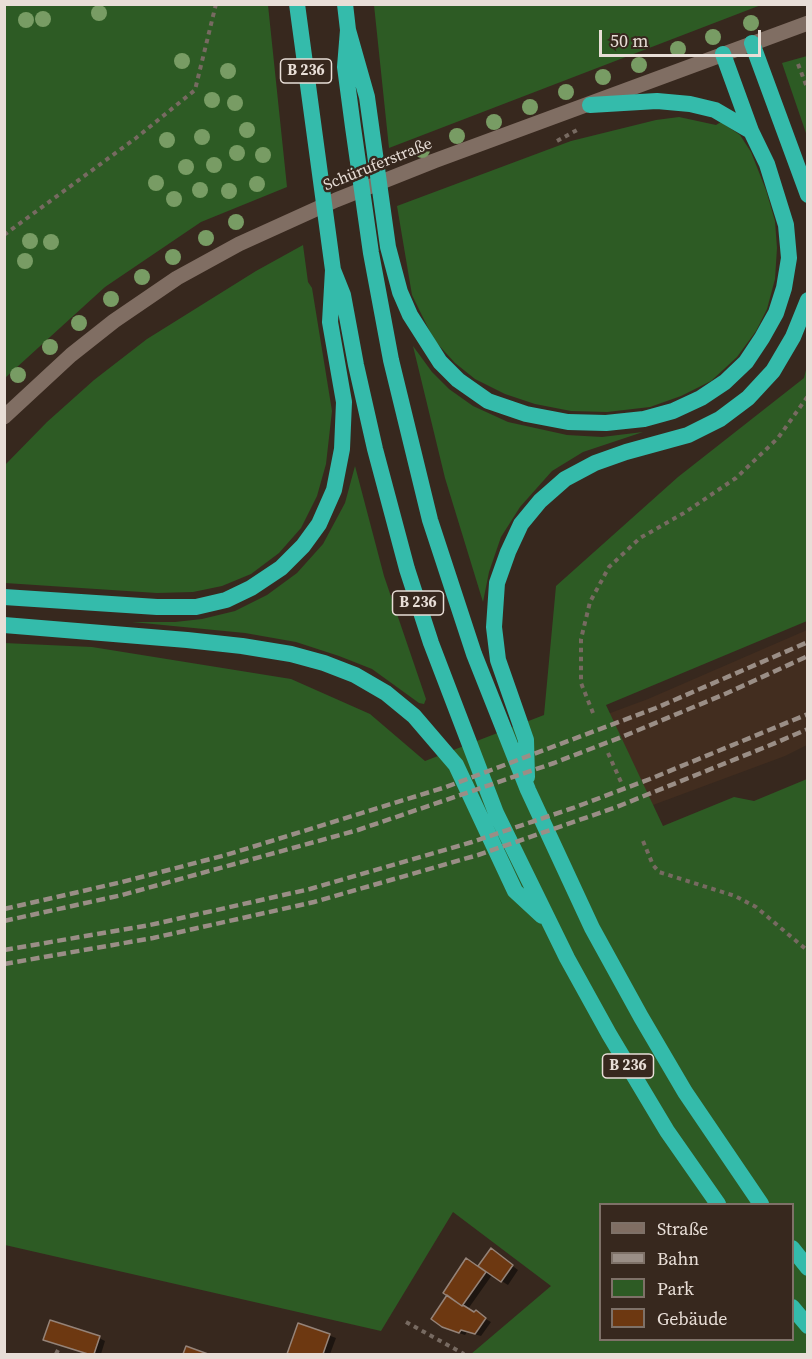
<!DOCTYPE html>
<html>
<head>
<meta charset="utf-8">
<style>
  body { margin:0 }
  #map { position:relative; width:812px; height:1359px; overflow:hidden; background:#37281e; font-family:"Source Serif 4",serif }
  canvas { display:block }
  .frame { position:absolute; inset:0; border:6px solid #e8ded7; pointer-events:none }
  .legend { position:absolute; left:599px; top:1203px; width:195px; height:138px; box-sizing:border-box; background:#37281e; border:2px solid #7e7168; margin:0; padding:8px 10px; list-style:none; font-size:18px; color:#e8ded7 }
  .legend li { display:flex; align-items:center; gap:12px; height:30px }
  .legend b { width:30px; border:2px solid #7e7168 }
  .scale { position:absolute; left:599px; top:30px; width:162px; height:27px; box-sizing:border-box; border:3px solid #e8ded7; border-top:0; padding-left:8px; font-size:18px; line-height:21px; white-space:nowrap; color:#e8ded7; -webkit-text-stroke:4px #37281e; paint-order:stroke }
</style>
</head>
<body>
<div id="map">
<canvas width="812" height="1359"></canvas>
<div class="frame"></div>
<ul class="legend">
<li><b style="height:8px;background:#806e63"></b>Straße</li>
<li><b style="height:8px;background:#9a8e86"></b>Bahn</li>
<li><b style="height:16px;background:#2d5b24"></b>Park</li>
<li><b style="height:16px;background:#6d3811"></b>Gebäude</li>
</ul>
<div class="scale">50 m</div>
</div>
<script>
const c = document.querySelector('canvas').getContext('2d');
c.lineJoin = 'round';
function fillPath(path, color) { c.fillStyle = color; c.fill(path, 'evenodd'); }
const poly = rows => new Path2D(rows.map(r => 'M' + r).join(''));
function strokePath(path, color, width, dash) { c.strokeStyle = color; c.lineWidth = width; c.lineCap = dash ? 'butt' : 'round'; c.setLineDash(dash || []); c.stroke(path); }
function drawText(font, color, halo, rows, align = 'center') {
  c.font = font + ' "Source Serif 4",serif'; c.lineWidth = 5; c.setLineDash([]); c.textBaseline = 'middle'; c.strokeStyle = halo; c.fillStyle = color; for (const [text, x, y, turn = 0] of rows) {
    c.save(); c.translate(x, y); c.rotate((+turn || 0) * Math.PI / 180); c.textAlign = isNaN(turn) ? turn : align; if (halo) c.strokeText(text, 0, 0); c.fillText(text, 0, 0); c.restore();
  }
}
fillPath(poly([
  [807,630,807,745,785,756,583,831,543,738,648,699]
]), '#422d1f');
fillPath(poly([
  [5,4,268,5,287,187,201,222,105,287,5,378],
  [374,5,374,4,761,5,389,148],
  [807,56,808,56,807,136,782,63],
  [679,117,716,125,721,122,740,135,751,152,766,190,775,221,777,248,775,279,767,309,756,331,737,357,711,381,681,396,650,407,607,412,571,411,535,404,505,394,475,379,455,363,434,340,412,295,397,206,571,141,656,120],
  [303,245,308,282,312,288,332,411,326,464,317,496,301,528,279,553,251,574,222,586,193,592,157,593,5,583,5,465,47,422,94,380,147,339,256,271],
  [413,346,432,372,449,389,473,406,508,422,567,435,602,437,643,432,583,452,552,471,520,507,501,537,489,572,483,602,445,478],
  [807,366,807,621,606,705,663,826,734,797,754,801,807,779,807,1354,471,1354,551,1286,453,1212,381,1331,5,1245,4,643,92,647,291,679,370,714,425,761,544,715,556,586,678,477,804,378],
  [600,1204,792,1204,792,1340,600,1340],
  [355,466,384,576,426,699,424,704,419,703,372,669,339,656,296,642,245,633,132,622,175,622,202,619,235,611,267,595,297,573,323,544,345,503]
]), '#2d5b24');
fillPath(poly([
  [491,1250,518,1270,508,1285,492,1275,468,1309,491,1322,481,1336,467,1332,465,1335,450,1330,478,1268],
  [298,1324,336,1338,330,1354,288,1354],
  [99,1338,105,1341,101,1354,88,1354,45,1339]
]), '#0007');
const building = poly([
  [491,1248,513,1265,501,1282,478,1266,491,1248],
  [466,1258,486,1272,462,1306,443,1293,466,1258],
  [447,1295,462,1306,463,1305,474,1312,476,1310,486,1318,475,1334,461,1330,459,1333,442,1327,431,1319,447,1295],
  [50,1320,100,1336,94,1354,88,1354,43,1340,50,1320],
  [298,1323,330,1334,323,1354,287,1354,298,1323],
  [186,1346,208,1354,183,1354,186,1346]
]);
fillPath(building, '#6d3811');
strokePath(building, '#958378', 1.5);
strokePath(poly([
  [798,64,808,90],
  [557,141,577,130],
  [4,235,136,138,195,90,216,4],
  [593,713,581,683,581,639,590,602,609,567,640,538,684,513,736,478,778,438,808,396],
  [608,753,621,782],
  [643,841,653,865,659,872,735,896,756,907,808,951],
  [406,1322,464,1354],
  [56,1354,58,1350]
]), '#776a61', 4, [4.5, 4.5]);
strokePath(poly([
  [4,417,71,355,114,321,177,278,239,244,336,200,434,161,808,23]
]), '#806e63', 15);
strokePath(poly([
  [345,4,348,30,367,97,388,247,400,292,410,315,440,362,458,380,488,401,526,414,568,422,606,423,644,419,673,411,701,398,725,382,746,362,762,338,776,313,784,288,789,258,786,225,767,164,751,131,723,54],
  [348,30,345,67,353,127,371,253,391,360,430,520,474,654,528,790,592,928,641,1017,685,1092,761,1204],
  [752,43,808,195],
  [590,105,657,101,690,104,715,110,751,131],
  [333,270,343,295,356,365,375,449,407,569,431,643,496,813,567,958,609,1034,667,1131,718,1204],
  [4,597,157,607,196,607,226,600,251,588,281,568,303,546,319,524,334,490,342,449,344,402,330,322,333,270,297,4],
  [4,625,187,640,242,646,291,654,324,663,355,675,386,693,414,716,456,765,515,891,542,916],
  [527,777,526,740,498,660,494,627,497,583,508,552,521,524,540,501,565,479,595,463,626,452,688,435,720,419,748,398,773,371,793,337,808,300],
  [792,1248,808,1268],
  [792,1307,808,1326]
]), '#34bbab', 16);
strokePath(poly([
  [4,909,122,882,226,855,446,787,656,708,808,642],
  [4,921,122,895,358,830,554,763,624,736,725,694,808,656],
  [4,950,150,925,310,889,472,842,573,808,650,779,808,714],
  [4,964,153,938,314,902,478,855,614,808,768,746,808,729]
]), '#9a8e86', 4.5, [9, 4.5]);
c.fillStyle = '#789c64';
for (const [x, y] of [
  [99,13],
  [43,19],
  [26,20],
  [751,23],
  [713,37],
  [678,49],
  [182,61],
  [639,65],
  [228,71],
  [603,77],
  [566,92],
  [212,100],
  [235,103],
  [530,107],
  [494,122],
  [247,130],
  [457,136],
  [202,137],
  [167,140],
  [422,150],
  [237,153],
  [263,155],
  [214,165],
  [186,167],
  [156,183],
  [257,184],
  [200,190],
  [229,191],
  [174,199],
  [236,222],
  [206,238],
  [30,241],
  [51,242],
  [173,257],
  [25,261],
  [142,277],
  [111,299],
  [79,323],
  [50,347],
  [18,375]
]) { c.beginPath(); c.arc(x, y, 8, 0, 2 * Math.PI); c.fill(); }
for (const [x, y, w] of [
  [306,71,51],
  [418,603,51],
  [628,1066,51]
]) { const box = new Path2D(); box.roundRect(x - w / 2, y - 12, w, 24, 4.5); c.fillStyle = '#37281e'; c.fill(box); strokePath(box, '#e8ded7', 1.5); }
drawText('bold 15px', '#e8ded7', null, [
  ["B 236",306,71],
  ["B 236",418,603],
  ["B 236",628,1066]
]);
drawText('16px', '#e8ded7', '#37281e', [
  ["Schüruferstraße",378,165,-22]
]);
</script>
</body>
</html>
